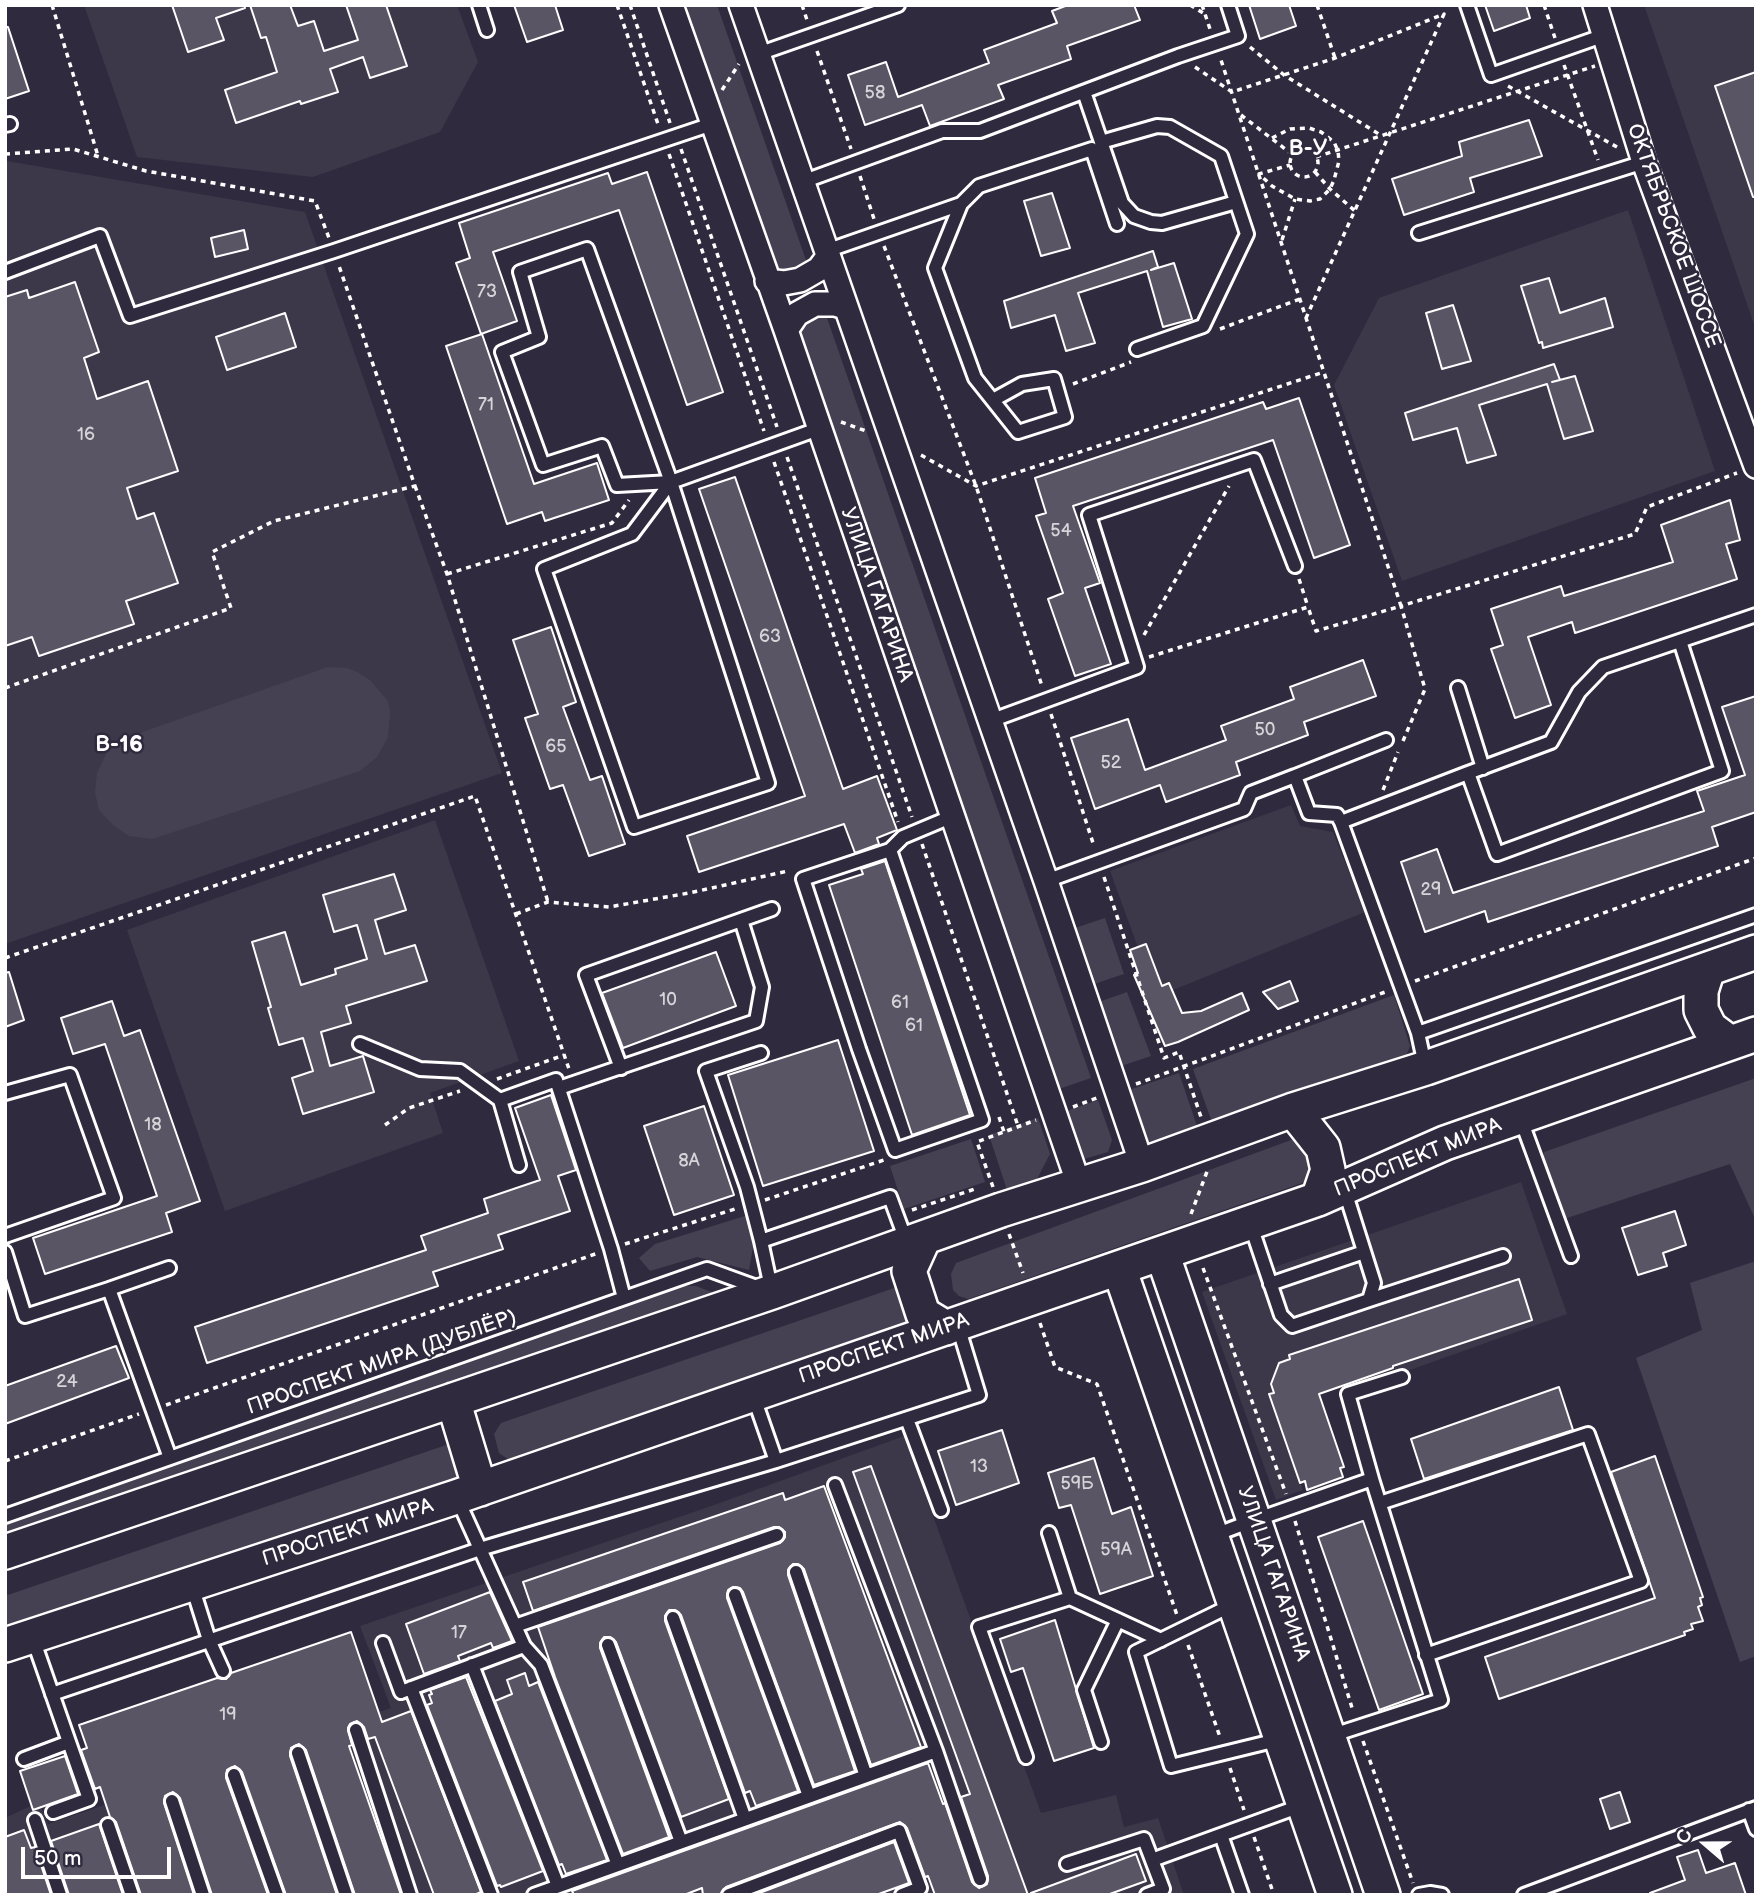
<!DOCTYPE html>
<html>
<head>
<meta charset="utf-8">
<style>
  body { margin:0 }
  #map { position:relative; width:1761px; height:1900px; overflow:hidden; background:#2f2a3d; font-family:"Balsamiq Sans",sans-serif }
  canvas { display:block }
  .frame { position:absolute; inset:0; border:7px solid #fff; pointer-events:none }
  .north { position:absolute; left:1670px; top:1809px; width:70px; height:70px; -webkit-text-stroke:5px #2f2a3d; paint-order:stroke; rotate:290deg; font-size:19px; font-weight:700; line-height:28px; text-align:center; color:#fff }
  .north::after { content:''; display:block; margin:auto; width:24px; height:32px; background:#fff; clip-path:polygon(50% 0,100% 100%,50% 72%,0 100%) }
  .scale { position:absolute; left:21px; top:1847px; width:150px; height:32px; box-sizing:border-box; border:4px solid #fff; border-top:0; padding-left:9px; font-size:21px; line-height:24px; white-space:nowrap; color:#fff; -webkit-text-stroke:5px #2f2a3d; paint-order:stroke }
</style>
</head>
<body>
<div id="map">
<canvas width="1761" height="1900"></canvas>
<div class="frame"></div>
<div class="north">С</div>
<div class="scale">50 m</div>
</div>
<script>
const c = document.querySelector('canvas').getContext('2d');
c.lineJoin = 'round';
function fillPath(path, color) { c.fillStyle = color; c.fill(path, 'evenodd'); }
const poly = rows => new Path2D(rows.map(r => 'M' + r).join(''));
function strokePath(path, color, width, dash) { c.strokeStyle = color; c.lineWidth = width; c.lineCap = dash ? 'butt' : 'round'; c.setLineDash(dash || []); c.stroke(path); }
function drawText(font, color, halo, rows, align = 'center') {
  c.font = font + ' "Balsamiq Sans",sans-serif'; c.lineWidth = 5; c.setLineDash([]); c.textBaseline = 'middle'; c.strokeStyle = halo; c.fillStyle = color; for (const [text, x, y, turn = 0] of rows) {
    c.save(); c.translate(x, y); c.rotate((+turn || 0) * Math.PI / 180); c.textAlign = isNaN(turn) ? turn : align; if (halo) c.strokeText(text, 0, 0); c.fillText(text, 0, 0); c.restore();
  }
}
fillPath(poly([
  [84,5,457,5,478,62,440,132,313,177,137,157],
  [1644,5,1756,5,1756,330],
  [7,161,305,212,502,773,5,944,5,162],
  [1628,210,1715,471,1402,581,1334,385,1379,298],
  [1291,805,1300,826,1333,832,1365,912,1156,997,1110,871],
  [435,820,519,1061,430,1093,443,1133,225,1211,127,930],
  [1521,1182,1567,1314,1396,1375,1391,1355,1271,1396,1303,1490,1276,1500,1202,1292],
  [904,1436,1041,1813,1116,1795,1124,1827,1158,1818,1184,1895,5,1895,5,1818,39,1802,48,1824,391,1708,360,1626,714,1505]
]), '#3c3749');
fillPath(poly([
  [679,5,717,5,807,263,798,272,779,276],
  [818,315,827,318,1091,1078,1056,1090,793,334,797,325],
  [328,667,347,668,357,672,370,680,388,701,390,712,388,737,377,757,360,771,152,839,129,836,113,825,99,810,95,793,97,773,111,743],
  [1105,918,1124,974,1094,984,1075,928],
  [1127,992,1151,1056,1115,1068,1093,1004],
  [1394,995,1410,1046,1404,1062,1214,1128,1193,1069],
  [1179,1073,1200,1135,1154,1151,1138,1140,1123,1092],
  [1756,1078,1756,1221,1730,1164,1564,1219,1543,1161,1544,1152],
  [1098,1100,1112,1140,1108,1152,1084,1159,1077,1155,1064,1112],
  [1038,1118,1050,1154,1037,1179,1007,1190,989,1135],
  [971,1139,985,1182,904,1209,890,1166],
  [1304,1139,1313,1177,1305,1182,968,1299,959,1296,953,1290,951,1274,956,1263,1291,1140],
  [748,1215,755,1236,749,1270,697,1257,650,1271,639,1258,655,1244],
  [1756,1261,1756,1656,1740,1662,1636,1358,1702,1330,1690,1283],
  [903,1285,916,1319,508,1459,499,1453,494,1434,501,1423],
  [667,1286,696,1286,719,1295,5,1548,5,1520],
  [449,1444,457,1450,461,1470,459,1478,5,1636,5,1596]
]), '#464152');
const building = poly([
  [172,5,244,5,245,8,216,18,224,40,188,52,172,5],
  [250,5,290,5,298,26,314,21,324,51,358,40,346,5,386,5,407,66,370,78,363,57,330,69,338,92,301,104,300,101,236,123,225,90,277,72,266,37,261,38,250,5],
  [514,5,555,5,563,30,527,42,514,5],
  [1068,5,1134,5,1140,20,1067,46,1071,59,998,85,1004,99,930,126,922,105,865,125,848,75,886,62,898,97,989,63,984,50,1057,23,1052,11,1068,5],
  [1249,5,1289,5,1296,26,1260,39,1249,5],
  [1485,5,1526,5,1530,18,1494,31,1485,5],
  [5,27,8,27,29,91,5,99,5,27],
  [1756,72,1756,197,1753,197,1715,86,1756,72],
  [1529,120,1542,156,1470,178,1474,192,1404,215,1392,179,1462,156,1459,142,1529,120],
  [647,172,723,392,687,405,619,210,493,252,517,321,481,334,456,263,470,258,459,223,608,173,612,184,647,172],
  [1052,193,1070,248,1041,256,1024,201,1052,193],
  [244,230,248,249,215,257,211,238,244,230],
  [1153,251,1158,267,1151,270,1174,263,1192,319,1163,327,1147,271,1078,293,1095,343,1066,351,1055,315,1011,328,1004,301,1153,251],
  [1549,278,1560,313,1605,298,1613,327,1543,348,1542,342,1539,343,1521,286,1549,278],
  [75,282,99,352,84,358,97,399,148,381,178,471,127,488,137,519,154,513,178,583,126,601,134,624,39,656,32,637,5,646,5,297,27,290,29,298,75,282],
  [1453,305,1471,361,1442,369,1426,313,1453,305],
  [285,313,296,347,227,370,216,337,285,313],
  [482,334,534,484,597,463,609,500,545,521,542,512,507,524,446,346,482,334],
  [1554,364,1560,380,1552,382,1575,376,1593,431,1564,439,1547,384,1479,405,1496,455,1467,463,1457,428,1413,440,1405,413,1554,364],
  [1299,398,1350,545,1314,558,1273,440,1073,506,1100,583,1085,588,1111,664,1075,676,1048,599,1063,593,1036,516,1046,513,1035,478,1263,402,1266,409,1299,398],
  [735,477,843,789,877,776,897,830,877,838,879,844,855,853,844,824,699,872,687,836,805,796,699,489,735,477],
  [1730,500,1740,540,1726,544,1737,579,1575,633,1572,622,1528,637,1551,705,1515,718,1491,649,1503,645,1491,609,1561,586,1564,596,1673,562,1661,525,1730,500],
  [551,627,576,702,563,707,590,780,602,776,625,844,589,856,563,785,550,789,525,718,538,714,513,640,551,627],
  [1363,660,1376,696,1304,722,1308,735,1236,762,1240,775,1166,802,1160,785,1095,809,1071,738,1128,719,1145,770,1226,740,1221,726,1294,699,1290,687,1363,660],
  [1756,696,1756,812,1712,827,1718,846,1488,922,1485,911,1425,932,1401,862,1437,849,1453,893,1704,811,1697,791,1745,775,1722,707,1756,696],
  [885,861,970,1115,912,1135,829,885,863,874,861,869,885,861],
  [394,874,406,910,375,920,385,954,415,945,427,981,346,1006,351,1023,321,1032,330,1066,363,1056,374,1092,303,1114,292,1078,313,1071,303,1038,279,1045,268,1008,271,1007,252,942,285,932,301,985,336,974,335,969,367,959,357,925,334,932,323,895,394,874],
  [1146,944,1162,986,1169,983,1182,1013,1201,1011,1242,993,1249,1010,1178,1042,1165,1046,1134,975,1138,973,1130,950,1146,944],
  [716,952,736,1006,623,1048,602,993,716,952],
  [9,972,24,1020,5,1027,5,973,9,972],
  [1290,981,1298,1001,1278,1009,1263,992,1290,981],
  [112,1001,124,1036,140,1030,200,1201,166,1213,172,1232,45,1274,33,1238,157,1196,105,1044,73,1054,61,1018,112,1001],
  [838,1040,874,1151,763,1186,728,1075,838,1040],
  [551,1095,576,1170,558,1176,570,1211,498,1235,503,1249,433,1272,438,1286,207,1363,195,1327,426,1250,421,1236,488,1213,484,1199,540,1180,515,1108,551,1095],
  [704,1106,734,1195,674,1215,644,1126,704,1106],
  [1675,1211,1686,1245,1663,1253,1667,1266,1638,1275,1622,1228,1675,1211],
  [1519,1279,1532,1320,1393,1366,1393,1368,1319,1394,1344,1467,1340,1468,1343,1477,1307,1490,1305,1481,1300,1483,1269,1394,1274,1393,1271,1384,1279,1363,1290,1359,1289,1355,1519,1279],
  [116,1346,129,1378,5,1424,5,1386,116,1346],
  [1559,1387,1573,1430,1424,1479,1411,1439,1559,1387],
  [1002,1430,1019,1483,956,1505,938,1451,1002,1430],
  [1655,1456,1703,1597,1700,1598,1702,1605,1698,1607,1703,1621,1691,1624,1693,1629,1684,1632,1685,1635,1499,1699,1485,1657,1655,1598,1611,1472,1655,1456],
  [1094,1458,1112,1514,1131,1507,1153,1576,1100,1594,1071,1505,1059,1508,1048,1473,1094,1458],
  [871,1466,1028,1895,935,1895,928,1876,925,1877,907,1828,900,1822,726,1887,720,1895,703,1895,702,1888,684,1895,574,1895,572,1891,928,1763,943,1804,945,1803,972,1882,979,1888,987,1884,988,1876,961,1797,970,1794,853,1472,871,1466],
  [824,1486,921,1747,871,1765,804,1569,798,1564,793,1564,788,1570,788,1575,855,1771,814,1785,743,1592,740,1588,733,1587,728,1590,727,1598,798,1791,756,1806,750,1791,745,1793,681,1615,675,1610,669,1610,665,1616,665,1621,729,1799,681,1817,616,1642,610,1637,604,1637,600,1643,600,1648,669,1837,623,1854,555,1677,538,1627,780,1543,785,1537,785,1532,779,1527,774,1527,533,1611,523,1582,783,1493,785,1500,824,1486],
  [1363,1521,1423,1694,1379,1710,1318,1537,1363,1521],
  [490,1592,512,1641,493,1648,491,1643,458,1656,460,1661,424,1674,406,1624,490,1592],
  [1055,1620,1094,1748,1054,1761,1023,1668,1011,1672,1000,1639,1055,1620],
  [351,1632,382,1722,411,1711,481,1892,474,1895,434,1895,375,1737,368,1739,364,1727,357,1721,350,1724,348,1728,352,1745,349,1746,401,1895,355,1895,306,1750,299,1744,291,1748,290,1756,337,1895,286,1895,242,1772,235,1766,227,1770,226,1778,268,1895,212,1895,180,1798,173,1792,165,1796,164,1803,194,1895,141,1895,116,1822,110,1817,100,1787,95,1789,81,1750,87,1748,79,1725,217,1678,226,1679,231,1673,351,1632],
  [525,1673,529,1686,538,1682,607,1860,566,1874,562,1864,559,1865,495,1701,512,1694,507,1680,525,1673],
  [466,1677,543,1871,501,1887,500,1885,497,1886,427,1705,432,1703,429,1695,432,1694,430,1690,466,1677],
  [65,1756,78,1794,33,1810,20,1771,65,1756],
  [1620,1792,1630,1822,1610,1829,1600,1799,1620,1792],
  [99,1824,123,1895,69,1895,51,1841,99,1824],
  [24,1830,31,1848,35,1847,51,1895,5,1895,5,1837,24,1830],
  [894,1842,909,1883,876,1895,754,1895,894,1842],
  [1698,1850,1706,1873,1735,1863,1746,1895,1650,1895,1650,1893,1685,1880,1677,1857,1698,1850],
  [1136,1854,1146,1881,1107,1895,1031,1895,1031,1893,1136,1854]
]);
fillPath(building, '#595564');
strokePath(building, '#fff', 2);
const lane = poly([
  [479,5,487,30],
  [1467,5,1491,75,1605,35],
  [758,54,898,5],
  [1084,92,1122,203,1134,216,1151,222,1162,223,1236,202],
  [5,125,10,124],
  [1101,142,1157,126,1170,127,1221,156,1247,234,1203,326,1137,349],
  [802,182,942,131,980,131,1178,56,1238,36,1228,5],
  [961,204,935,268,975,378,1018,432,1065,417,1054,379,1022,384,993,400],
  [1419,233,1644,162],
  [826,251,961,204,979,186,1092,149,1117,224],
  [5,272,100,236,130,316,334,251,712,124],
  [671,482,632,534,544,569,634,827,768,783,671,482,587,249,520,272,539,337,502,352,543,465,602,446,617,485,671,482,818,429],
  [1458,688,1483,768],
  [990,721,1137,667,1089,515,1254,460,1295,566],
  [1468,773,1551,742,1579,692,1603,667,1756,615],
  [1295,776,1386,740],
  [1341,822,1468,773,1497,854,1722,771,1680,641],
  [890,850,982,1120,895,1150,859,1049,803,879,890,850,903,837,953,816],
  [1046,881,1244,809,1251,793,1295,776,1309,813,1337,815,1341,822,1418,1033],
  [360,1044,420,1069,460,1071,500,1100],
  [1425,1065,1418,1033,1756,915],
  [621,1068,586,975,772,909],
  [559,1088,756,1021,762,987,741,920],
  [5,1093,70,1075,114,1198,5,1236],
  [1520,1117,1571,1256],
  [519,1165,500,1100,556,1080,611,1249,624,1298],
  [1250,1223,1281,1315,1292,1326,1369,1300,1374,1283,1344,1188],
  [761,1241,747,1187,706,1071,761,1053],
  [5,1252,25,1316,109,1289,170,1458],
  [1270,1284,1364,1252],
  [109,1289,169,1268],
  [772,1292,761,1241,890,1197,907,1243],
  [1369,1300,1503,1256],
  [753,1395,776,1461,979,1395,958,1326],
  [907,1419,941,1510],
  [1372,1479,1348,1394,1402,1377],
  [835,1485,936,1751,980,1879],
  [1380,1503,1588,1434,1641,1581,1426,1655],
  [5,1516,707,1269,762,1289],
  [1255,1520,1372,1479,1441,1700,1330,1736],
  [1049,1533,1070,1598,1161,1640],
  [1217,1539,1220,1533,1241,1525,1252,1529],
  [796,1572,866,1776],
  [192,1586,209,1640,223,1671],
  [735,1595,809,1796],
  [1234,1604,1136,1652,1171,1766,1281,1739],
  [673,1618,745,1819],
  [515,1626,777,1535],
  [383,1643,401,1692,524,1646,457,1498],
  [608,1645,681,1842],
  [524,1646,541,1665,618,1865],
  [472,1665,558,1886],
  [411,1688,491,1895],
  [52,1694,480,1549,776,1461],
  [356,1730,410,1895],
  [1101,1742,1084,1690,1118,1620],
  [298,1753,346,1895],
  [1026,1757,979,1627,1070,1598],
  [24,1759,69,1742,32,1636],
  [234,1775,277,1895],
  [172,1801,203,1895],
  [1749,1810,1756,1829],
  [53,1812,89,1799,69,1742],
  [35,1820,60,1895],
  [108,1825,132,1895],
  [1221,1835,1242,1895],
  [1152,1860,1303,1805],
  [1067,1864,1144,1839,1163,1889,1147,1895],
  [534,1895,936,1751],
  [729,1895,899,1831,920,1888,902,1895],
  [1419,1895,1430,1893,1442,1895],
  [1524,1895,1756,1808]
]);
const street = poly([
  [671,5,786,330,1079,1185],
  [741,5,1046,881,1142,1165],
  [1595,5,1644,162,1756,466],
  [767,281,784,283,800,280,819,269,828,257],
  [786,330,797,314,815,304,835,304,845,307]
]);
const secondary = poly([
  [1708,969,1701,991,1701,1010,1710,1028,1730,1043],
  [1293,1110,1323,1148,1328,1170,1318,1199],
  [924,1238,909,1271,923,1314,946,1328],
  [1162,1253,1383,1895],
  [1119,1268,1335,1895],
  [453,1400,480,1489],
  [5,1552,772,1292,1001,1210,1142,1165,1293,1110,1426,1068,1756,952],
  [5,1645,456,1497,1318,1199,1445,1143,1756,1034]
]);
strokePath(lane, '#fff', 18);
strokePath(street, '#fff', 28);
strokePath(secondary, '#fff', 38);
strokePath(poly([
  [52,5,98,156],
  [617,5,659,127],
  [630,5,670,123],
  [802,5,807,20],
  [1190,5,1203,13],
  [1202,5,1210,29],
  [1317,5,1335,58],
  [1544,5,1555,38],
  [1250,47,1284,75,1382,136],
  [817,51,851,149],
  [1564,65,1598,160],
  [1195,67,1232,92,1335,58,1444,14,1306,318],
  [1508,86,1617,147],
  [722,90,739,64],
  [1241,115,1293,155],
  [1272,138,1290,129,1309,128,1321,132,1334,142,1338,151,1339,161,1334,180,1330,189,1320,199,1310,201,1295,199,1272,186,1259,174,1290,165],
  [681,149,777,427],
  '1290 163a14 14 0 1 1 28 0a14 14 0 1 1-28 0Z',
  [5,154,73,149,146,171,315,201,329,238],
  [669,154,764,431],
  [1316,157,1595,66],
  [1315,172,1330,189,1355,211],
  [860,176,874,219],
  [1282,240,1295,199],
  [884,246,976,486,1042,686],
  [1220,329,1300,299],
  [1073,384,1131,362],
  [841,422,866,431],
  [921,455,976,486,1324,372],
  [787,457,912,817],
  [774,462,898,822],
  [415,486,447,574,548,902],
  [447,574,612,523,629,500],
  [1299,579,1308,607],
  [1144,635,1229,486],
  [1149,657,1308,607,1316,631,1401,606,1220,57],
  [5,688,231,608,212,552,274,521,415,486,339,266],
  [1051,714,1094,846],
  [1403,741,1425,689,1401,606,1635,534,1647,507,1737,473],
  [1383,790,1398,752],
  [922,844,1018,1126],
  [1104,877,1164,1058,1179,1052,1201,1117],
  [516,914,548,902,609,907,689,893,788,871],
  [5,958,475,796,569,1069],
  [1415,981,1756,858],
  [497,1079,564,1055],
  [1136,1084,1388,991],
  [1073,1107,1099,1097],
  [999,1117,1004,1132],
  [385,1125,409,1108,460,1091],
  [993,1187,977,1142,1036,1120],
  [765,1200,884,1160],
  [912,1210,978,1188],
  [1191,1214,1208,1169],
  [1009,1234,1023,1273],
  [625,1244,738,1208],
  [1203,1268,1286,1494],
  [1040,1323,1055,1367,1097,1384,1177,1615],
  [166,1405,598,1253],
  [5,1461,139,1414],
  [1295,1521,1353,1711],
  [1188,1645,1220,1737],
  [1363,1741,1413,1883],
  [1230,1768,1244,1810],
  [1254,1837,1274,1895]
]), '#fff', 3.5, [5, 5]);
strokePath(lane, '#2f2a3d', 12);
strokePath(street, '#2f2a3d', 23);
strokePath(secondary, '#2f2a3d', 33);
drawText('18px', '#d6d4d8', null, [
  ["58",875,93],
  ["73",487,292],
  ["71",486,405],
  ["16",86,435],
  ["54",1061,531],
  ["63",770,637],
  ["50",1265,730],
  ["65",556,747],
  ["52",1111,763],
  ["29",1431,890],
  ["10",668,1000],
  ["61",900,1003],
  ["61",914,1026],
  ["18",153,1125],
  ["8А",689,1161],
  ["24",67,1382],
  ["13",979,1467],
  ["59Б",1077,1484],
  ["59А",1116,1550],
  ["17",459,1633],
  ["19",228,1715]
]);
drawText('21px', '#fff', '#2f2a3d', [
  ["ОКТЯБРЬСКОЕ ШОССЕ",1673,236,70],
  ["УЛИЦА ГАГАРИНА",876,595,71],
  ["ПРОСПЕКТ МИРА",1418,1158,-22],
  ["ПРОСПЕКТ МИРА",884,1349,-19],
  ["ПРОСПЕКТ МИРА (ДУБЛЁР)",382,1363,-19],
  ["ПРОСПЕКТ МИРА",348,1533,-18],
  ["УЛИЦА ГАГАРИНА",1273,1574,71]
]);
drawText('bold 23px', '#fff', '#2f2a3d', [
  ["В-У",1308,149],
  ["В-16",119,745]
]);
</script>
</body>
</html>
